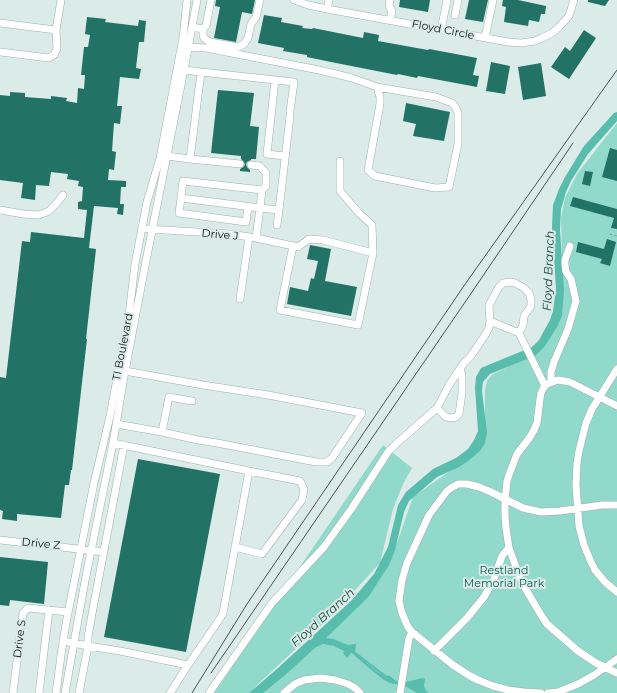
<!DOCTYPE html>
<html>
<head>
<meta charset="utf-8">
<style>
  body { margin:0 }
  canvas { display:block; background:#dbebe7 }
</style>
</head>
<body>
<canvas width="617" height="693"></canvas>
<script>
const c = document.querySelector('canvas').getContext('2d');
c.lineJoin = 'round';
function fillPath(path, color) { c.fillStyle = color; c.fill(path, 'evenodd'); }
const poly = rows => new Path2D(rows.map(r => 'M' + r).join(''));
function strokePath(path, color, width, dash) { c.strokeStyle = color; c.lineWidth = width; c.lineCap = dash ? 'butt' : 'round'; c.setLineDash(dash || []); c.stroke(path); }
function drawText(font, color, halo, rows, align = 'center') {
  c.font = font + ' Montserrat,sans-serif'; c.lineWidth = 4; c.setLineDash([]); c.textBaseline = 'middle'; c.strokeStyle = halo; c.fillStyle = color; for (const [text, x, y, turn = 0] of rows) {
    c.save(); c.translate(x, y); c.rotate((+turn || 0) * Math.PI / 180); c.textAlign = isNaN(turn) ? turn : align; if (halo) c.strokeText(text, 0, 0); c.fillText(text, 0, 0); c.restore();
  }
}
fillPath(poly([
  [617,123,617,693,263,693,363,601,382,574,398,540,413,497,474,454,485,439,485,390,487,381,493,374,538,353,563,297,561,218,565,198,577,174],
  [383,445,412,468,403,484,393,509,380,563,333,614,256,686,250,693,214,693]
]), '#90d9cb');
fillPath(poly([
  [617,112,617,121,588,154,571,181,566,192,561,209,560,230,564,290,562,316,557,327,545,346,535,356,490,374,483,382,482,391,487,432,485,443,480,451,468,461,459,467,437,477,409,501,404,512,395,550,389,565,369,596,359,606,326,638,333,639,348,645,355,644,356,644,355,652,358,656,379,673,383,675,390,676,396,681,406,682,423,678,425,679,424,686,426,691,429,693,417,693,405,686,390,683,384,680,370,669,352,653,351,653,348,657,347,658,343,653,344,651,334,646,323,644,316,647,284,676,263,693,249,693,278,668,352,600,374,574,388,547,398,505,406,492,433,469,456,458,468,449,474,440,478,431,475,388,476,377,481,368,532,347,539,340,550,320,553,311,556,289,552,227,553,205,559,189,565,177,584,146,614,113]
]), '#59bdad');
strokePath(poly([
  [353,651,384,675]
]), '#59bdad', 2);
fillPath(poly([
  [216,0,255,0,252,14,242,12,236,42,214,38,220,7,215,6],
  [400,0,430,0,428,12,399,7],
  [469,0,488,0,483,22,465,19],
  [503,0,518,0,546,6,545,14,541,14,539,22,529,20,528,26,504,22,506,7,502,6],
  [588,0,609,0,605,6,588,2],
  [264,15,282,18,281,22,303,26,302,28,312,29,313,28,363,38,364,32,379,35,378,41,428,50,429,49,477,58,473,75,479,76,477,87,418,76,417,78,398,74,397,75,331,62,307,57,307,55,283,51,284,48,258,43],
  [87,17,106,19,105,22,138,26,139,20,146,21,144,42,139,42,136,68,141,69,139,79,120,77,117,106,122,106,120,124,114,123,112,151,116,152,114,170,109,169,108,180,126,181,126,187,121,187,120,204,124,204,123,215,117,214,118,208,94,206,89,248,96,249,86,339,87,339,72,470,71,470,69,485,65,485,61,518,17,514,17,521,2,519,3,511,0,510,0,377,6,378,22,241,30,242,31,232,84,238,87,210,78,209,78,202,82,201,83,187,78,186,79,181,67,179,68,174,51,172,49,186,36,185,35,200,21,198,23,183,0,180,0,95,10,96,10,92,25,93,25,97,51,99,51,96,67,98,66,101,77,103,78,88,84,89,85,75,81,75,84,47,88,47,90,35,85,34],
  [584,30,596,38,569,79,551,67,565,47,570,51],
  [491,62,510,66,505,94,486,91],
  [541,63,546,96,523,100,518,67],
  [218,90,254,93,250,126,259,127,256,159,251,159,251,160,247,162,246,164,247,167,250,170,250,172,240,171,240,169,242,168,245,165,244,162,241,159,241,156,211,153],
  [406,103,450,112,444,141,413,136,416,124,403,121],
  [610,148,617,150,617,181,602,177],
  [585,171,593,172,590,186,582,184],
  [573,197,617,209,617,229,611,228,614,218,570,206],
  [607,239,616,242,610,266,600,263,602,259,576,252,578,242,604,249],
  [310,245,331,249,325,281,357,287,351,316,287,304,290,287,308,291,311,278,314,279,318,261,307,259],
  [138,459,220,474,186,652,104,637],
  [0,557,48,562,44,604,10,600,9,606,0,605]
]), '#227266');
const minor = poly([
  [294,0,308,5,327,9,508,42,521,43,535,41,542,38,552,33,559,27,569,16,574,0],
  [327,9,329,0],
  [455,15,458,0],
  [390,20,392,11,389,6,390,0],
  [0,23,56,30],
  [192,27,203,29,206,26,211,0],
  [203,29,203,36,205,39,210,42,238,47,244,44,248,38,251,24,256,17,260,0],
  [441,30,447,0],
  [485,38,493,0],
  [186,47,206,48,319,70,352,78,377,87,380,97,380,104,368,170,375,176,435,188,449,187,458,144,458,113,456,108,452,103,436,97,377,87],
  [0,52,49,58,54,55,57,49,56,30,61,0],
  [184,70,201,72],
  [275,80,267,154,285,156],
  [167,156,190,159,201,72,294,82,290,111],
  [190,159,240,164],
  [340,161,340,191,359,213,372,225,373,253],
  [251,165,260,166,266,173,266,186,262,190],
  [181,198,179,213,246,222,248,206],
  [0,210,23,214,39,215,49,211,56,204,63,195],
  [277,225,279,210],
  [148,229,230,234,256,238,298,247,309,239,323,240,373,253,358,325,280,310,293,246],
  [256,238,260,208,181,198,183,181,262,190,260,208,279,210,290,116],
  [240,299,249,237],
  [519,333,490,321,489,305,499,287,503,283,510,282,515,283,524,288,529,293,531,300,531,306,524,316,523,325,519,333,545,386],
  [617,369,592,409,586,423,579,451,577,463,576,485,579,526,584,545,591,562,595,570,605,582,617,592],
  [125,371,203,385,268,395,362,413,332,458,327,462,316,462,217,443,198,440,162,432],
  [551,382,551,372,554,362,568,329,576,301,571,279,566,272,565,265,565,260,570,246],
  [617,406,570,382,558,380,547,384,544,387,541,393,540,399,537,423,534,430,530,437,517,454,510,472,507,481,505,500,505,516,506,528,509,548,520,578,525,588,541,615,547,624,578,651,596,663,617,673],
  [437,408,446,417,451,418,456,417,459,414,462,393,462,375,460,369],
  [116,424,162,432,169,397,192,401],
  [113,443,249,471,223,613,219,620,188,665,170,693],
  [0,540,104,552],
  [235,547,262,554,302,500,304,489,300,481,249,471],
  [63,641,88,646,120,651,188,665],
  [434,651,467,618,484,597,494,579,502,556,505,552,509,548],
  [13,693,23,613,28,608,68,612],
  [39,693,49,610],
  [56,693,62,648,67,618,94,483,110,416,129,315,135,264,147,202,160,158,183,38,187,0],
  [65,693,85,581,113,443,125,371,147,256,184,70,197,0],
  [79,693,88,646,88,637,92,614,124,445],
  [209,693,272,603,324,547,352,508,388,452,398,442,437,408,449,385,463,364,471,356,485,335,489,328,490,321],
  [284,693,295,684,304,680,321,678,335,680,348,684,355,688,360,693],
  [400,693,409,638,412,632],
  [541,693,524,692,508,690,493,686,478,680,470,676,453,665,412,632,408,627,402,613,399,601,402,580,407,563,429,515,447,491,451,488,458,484,467,484,479,487,491,492,523,508,541,512,560,511,602,505,617,505],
  [548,693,558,692,578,684,594,675,617,659]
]);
strokePath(minor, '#a0afab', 8);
strokePath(poly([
  [610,234,617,236]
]), '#838f8c', 1, [2, 3]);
strokePath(minor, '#fff', 7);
strokePath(poly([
  [211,673,472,292,573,143],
  [192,693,247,604,468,280,617,70]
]), '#4b5452', 1);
drawText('11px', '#0f1514', '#dbebe7', [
  ["Floyd Circle",443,30,11],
  ["Drive J",220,235,5],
  ["TI Boulevard",123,347,-79],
  ["Drive Z",41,544,6],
  ["Drive S",20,639,-83]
]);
drawText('11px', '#086055', '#dbebe7', [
  ["Restland",504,571],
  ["Memorial Park",504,584]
]);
drawText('italic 12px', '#19463f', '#dbebe7', [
  ["Floyd Branch",549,271,-88],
  ["Floyd Branch",323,618,-42]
]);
</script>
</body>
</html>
